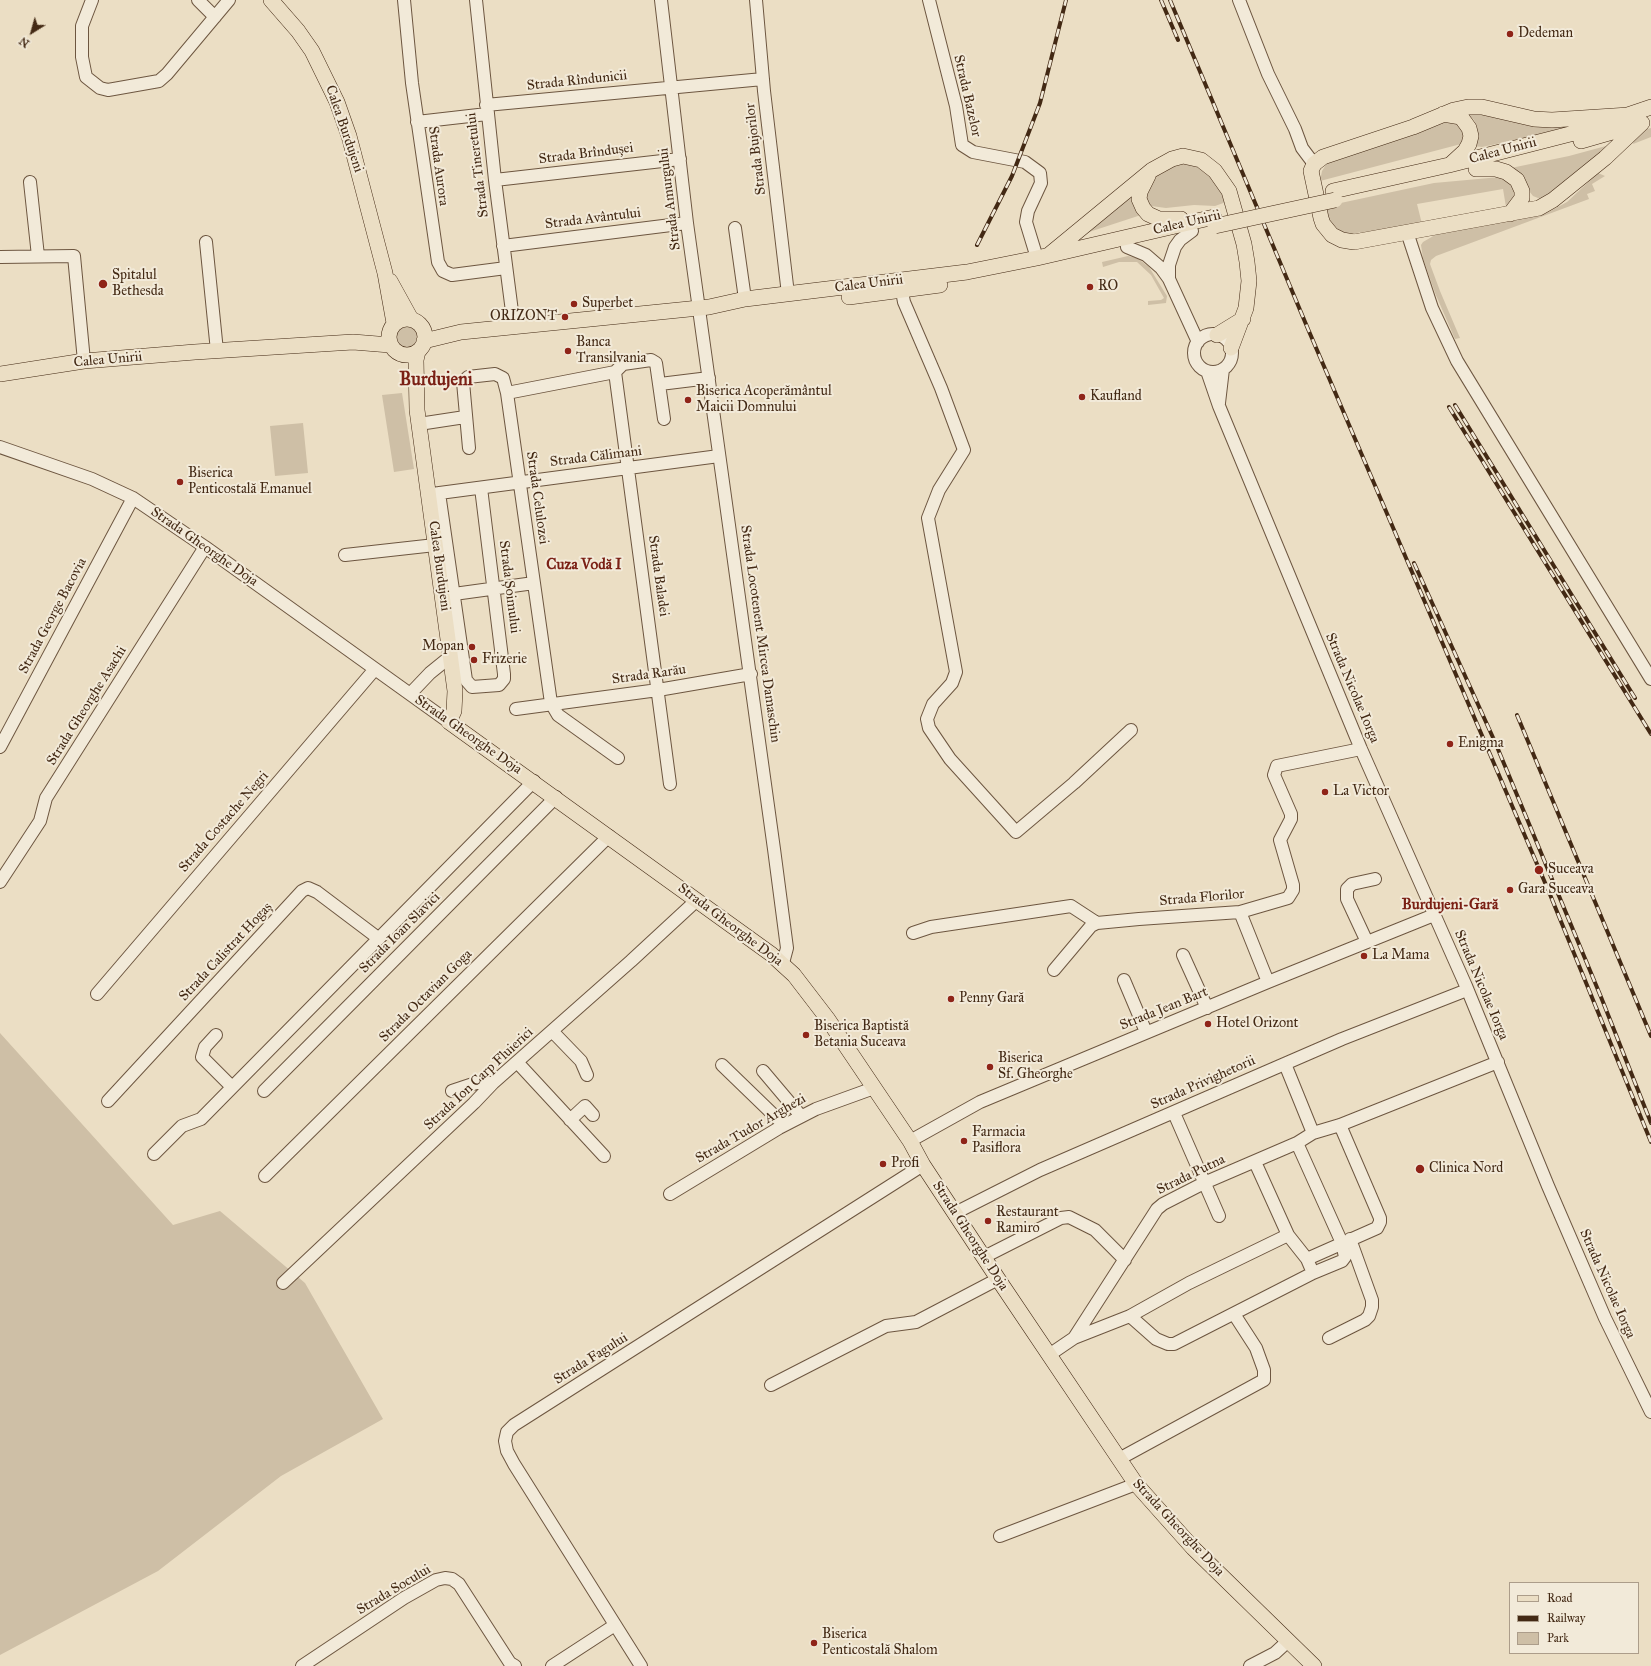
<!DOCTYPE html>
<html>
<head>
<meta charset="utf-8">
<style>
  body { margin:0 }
  #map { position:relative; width:1651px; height:1666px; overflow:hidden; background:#ebdec4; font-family:"IM FELL Great Primer",serif }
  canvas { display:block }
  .legend { position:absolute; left:1509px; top:1582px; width:130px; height:72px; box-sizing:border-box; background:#f2ead9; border:1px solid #ac9d8a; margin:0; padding:5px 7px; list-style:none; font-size:12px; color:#432914 }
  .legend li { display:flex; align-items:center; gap:8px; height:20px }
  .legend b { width:20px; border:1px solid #ac9d8a }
  .north { position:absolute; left:12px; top:12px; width:40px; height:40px; -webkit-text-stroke:3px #f2ead9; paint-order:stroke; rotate:217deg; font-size:11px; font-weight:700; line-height:16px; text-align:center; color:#432914 }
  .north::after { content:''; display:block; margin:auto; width:14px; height:18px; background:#432914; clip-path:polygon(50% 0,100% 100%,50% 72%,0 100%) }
</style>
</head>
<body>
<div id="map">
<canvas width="1651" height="1666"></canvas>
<ul class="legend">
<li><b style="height:5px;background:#ebdec4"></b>Road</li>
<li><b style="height:5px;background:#432914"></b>Railway</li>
<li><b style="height:11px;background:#cebfa6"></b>Park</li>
</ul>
<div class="north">N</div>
</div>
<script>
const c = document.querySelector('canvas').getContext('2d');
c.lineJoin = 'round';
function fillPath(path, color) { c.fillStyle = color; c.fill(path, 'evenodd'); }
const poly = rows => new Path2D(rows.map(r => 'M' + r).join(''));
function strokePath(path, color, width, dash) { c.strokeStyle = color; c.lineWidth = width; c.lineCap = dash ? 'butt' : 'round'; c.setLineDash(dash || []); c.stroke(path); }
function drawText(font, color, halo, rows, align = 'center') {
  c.font = font + ' "IM FELL Great Primer",serif'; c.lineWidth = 4; c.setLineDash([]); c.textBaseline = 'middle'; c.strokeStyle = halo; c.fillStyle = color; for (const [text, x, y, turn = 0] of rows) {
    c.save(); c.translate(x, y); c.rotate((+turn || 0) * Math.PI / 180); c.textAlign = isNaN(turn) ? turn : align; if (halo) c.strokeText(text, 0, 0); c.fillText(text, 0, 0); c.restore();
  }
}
fillPath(poly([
  [1465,112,1569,125,1569,126,1567,129,1482,147,1474,146,1478,137,1477,126,1474,120],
  [1451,117,1467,130,1461,144,1320,181,1322,171,1327,163],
  [1651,128,1651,137,1633,144,1634,140,1643,130],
  [1617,143,1543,200,1533,196,1511,168,1569,156],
  [1185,163,1206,170,1229,201,1215,206,1194,205,1166,208,1151,206,1146,203,1146,187,1155,177,1177,164],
  [1598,173,1605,176,1592,184,1595,191,1587,194,1589,199,1436,256,1431,260,1430,264,1440,291,1460,338,1455,339,1435,293,1423,258,1421,245,1423,242,1435,235,1545,214,1567,202],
  [1500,177,1508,179,1517,194,1506,207,1503,189,1417,204,1422,224,1412,226,1348,234,1341,231,1331,224,1322,207,1434,183],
  [1138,186,1141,215,1086,233],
  [1128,256,1137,258,1149,267,1167,296,1166,303,1148,305,1148,301,1161,300,1164,298,1151,275,1137,262,1119,262,1103,267,1102,262],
  '395 337a11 11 0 1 1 22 0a11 11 0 1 1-22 0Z',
  [402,393,414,469,394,472,382,395],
  [303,423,308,473,275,476,270,426],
  [0,1033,173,1225,220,1211,305,1283,383,1419,281,1476,158,1571,0,1655]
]), '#cebfa6');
const minor = poly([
  [92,0,82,26,82,57,86,77,100,88,108,90,159,81,167,74,229,0],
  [198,0,215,17],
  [404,0,412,83,438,262,443,271,452,275,506,268],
  [476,0,495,180,514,327],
  [661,0,687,223,774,849,787,948,783,963],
  [756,0,764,91,788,294],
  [929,0,956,106,962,145,973,152,1025,162,1040,173,1041,183,1028,211,1026,222,1037,258],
  [1239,0,1268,74,1295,129,1302,148,1314,164],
  [486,105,763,79],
  [417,122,487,114],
  [495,180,680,159],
  [30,182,38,256],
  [735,228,745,299],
  [1407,232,1432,308,1457,361,1651,679],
  [206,242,217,351],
  [503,246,687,223],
  [1127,247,1146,255,1161,268,1169,279,1198,342],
  [0,257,74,256,84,361],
  [1169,279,1169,265,1175,247,1180,240,1192,231],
  [900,281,904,302,941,388,964,450,939,490,928,518,956,672,952,683,933,704,927,719,929,728,950,759,1016,832,1074,783,1131,730],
  '1194 353a19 19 0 1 1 38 0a19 19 0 1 1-38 0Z',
  [1207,371,1219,406,1361,749,1466,986,1548,1186,1605,1318,1651,1412],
  [615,372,670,784],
  [660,384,709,378],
  [507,393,615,372,623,364,651,360,656,363,664,419],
  [1219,403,1223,369],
  [419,424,465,417],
  [0,447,92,479,133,498,205,547,449,722],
  [469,448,463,382,468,377,495,374,503,378,507,393,551,703,558,715,618,758],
  [439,493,466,680,472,687,499,685,504,679,504,674,481,488],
  [432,494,719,456],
  [345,555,435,545],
  [454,594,534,583],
  [410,694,430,673,451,656],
  [516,709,658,690,751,674],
  [0,747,133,498],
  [0,882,40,821,46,798,205,547],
  [1240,912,1268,982],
  [913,933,931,927,1071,906,1097,923],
  [1367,942,1347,899,1347,889,1352,884,1375,879],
  [1183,955,1207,1008],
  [1054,970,1091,926,1097,923,1139,919,1240,912,1288,898,1293,890,1293,885,1280,840,1291,819,1291,814,1274,775,1277,766,1361,749],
  [1124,980,1146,1032],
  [97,994,375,669],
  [552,1031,581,1061,587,1075],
  [216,1035,205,1047,202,1057,232,1087],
  [517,1062,604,1156],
  [1285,1064,1313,1133],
  [722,1065,784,1125],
  [763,1071,801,1116],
  [264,1091,556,797],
  [452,1091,476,1083,493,1083],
  [108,1101,302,891,308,888,317,892,378,938],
  [1174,1113,1219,1216],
  [570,1120,585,1106,593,1115],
  [910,1141,980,1102,1268,982,1434,915],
  [1297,1143,1342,1243,1345,1257,1342,1261,1313,1273],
  [154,1154,182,1126,201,1119,534,781],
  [265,1176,609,836],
  [670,1194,779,1128,816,1109,874,1088],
  [955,1213,1040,1170,1342,1039,1467,990],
  [984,1257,1061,1218,1069,1217,1095,1230,1125,1260],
  [1307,1259,1377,1228,1380,1222,1380,1218,1340,1125],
  [283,1283,474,1103,493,1083,631,961,697,900],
  [1130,1316,1156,1339,1168,1344,1174,1344,1313,1273,1307,1259,1288,1235,1255,1162],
  [1074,1338,1157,1209,1163,1204,1204,1183,1297,1143,1313,1133,1340,1125,1498,1062],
  [1329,1338,1365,1320,1369,1316,1372,1307,1372,1300,1350,1239],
  [1049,1355,1074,1338,1130,1316,1189,1283,1288,1235],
  [771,1385,886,1326,916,1322,998,1279],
  [1119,1459,1264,1380,1264,1370,1256,1348,1234,1314],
  [1000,1536,1136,1484],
  [302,1666,404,1598,436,1580,445,1578,452,1579,459,1584,510,1663,515,1666],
  [552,1666,615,1625],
  [641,1666,514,1464,507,1451,505,1441,507,1432,514,1425,923,1165],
  [1250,1666,1275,1653,1288,1641]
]);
const major = poly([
  [271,0,298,31,312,51,337,102,349,136,385,273,394,323],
  [1443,114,1461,117,1469,128,1471,136,1469,144,1465,151,1452,163],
  [1629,115,1552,120,1534,119,1482,107,1468,107,1454,110,1413,127,1323,157,1314,164,1311,171,1321,218,1323,224,1332,235,1342,240,1354,242,1539,208,1553,200,1605,158,1642,123],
  [1581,141,1640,124],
  [1476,169,1496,169,1506,172,1517,180,1522,191,1522,198,1510,214],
  [1148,176,1140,192,1139,199,1143,208,1148,214,1159,219,1181,219],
  [1333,191,1449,165,1574,133,1651,107],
  [1050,254,1152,170,1172,159,1183,156,1201,160,1215,171,1229,191,1244,244,1247,262,1249,281,1246,308,1231,348],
  [390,281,411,319],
  [849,297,940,285],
  '389 337a18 18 0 1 1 36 0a18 18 0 1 1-36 0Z',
  [1217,335,1243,319],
  [424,341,461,332,709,307,745,299,967,272,1037,258,1214,217],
  [418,351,416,360,417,410,455,691,454,711,449,722,771,954,794,975,827,1018,910,1141,923,1165,998,1279,1136,1484,1193,1548,1314,1666],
  [0,374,84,361,195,352,353,342,390,345]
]);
strokePath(minor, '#6d5640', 14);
strokePath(major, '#432914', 16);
strokePath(minor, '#f2ead9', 12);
strokePath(major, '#ebdec4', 15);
const rail = poly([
  [1161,0,1178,40],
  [1170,0,1308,329,1549,892,1651,1142],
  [977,245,1012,176,1040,103,1066,0],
  [1455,405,1635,698],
  [1449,407,1651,734],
  [1414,563,1495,742,1601,997,1651,1123],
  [1517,715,1651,1036]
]);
strokePath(rail, '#432914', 4);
strokePath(rail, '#f2ead9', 2.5, [8]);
const majorBridge = poly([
  [1215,226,1335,200]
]);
strokePath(majorBridge, '#432914', 16, []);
strokePath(majorBridge, '#ebdec4', 15);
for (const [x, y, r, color] of [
  [1510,34,4,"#8f2418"],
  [103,284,5,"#8f2418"],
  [1090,287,4,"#8f2418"],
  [574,304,4,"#8f2418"],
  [565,317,4,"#8f2418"],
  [568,351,4,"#8f2418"],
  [1082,397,4,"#8f2418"],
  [688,400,4,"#8f2418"],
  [180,482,4,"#8f2418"],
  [472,647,4,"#8f2418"],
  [474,660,4,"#8f2418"],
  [1450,744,4,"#8f2418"],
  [1325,792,4,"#8f2418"],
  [1539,870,5,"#8f2418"],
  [1510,890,4,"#8f2418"],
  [1364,956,4,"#8f2418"],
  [951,999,4,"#8f2418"],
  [1208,1024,4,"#8f2418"],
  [806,1035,4,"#8f2418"],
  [990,1067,4,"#8f2418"],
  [964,1141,4,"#8f2418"],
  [883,1164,4,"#8f2418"],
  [1420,1169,5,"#8f2418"],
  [988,1221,4,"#8f2418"],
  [814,1643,4,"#8f2418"]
]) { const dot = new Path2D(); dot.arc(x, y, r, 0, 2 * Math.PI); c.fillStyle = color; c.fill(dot); strokePath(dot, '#f2ead9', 1.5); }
drawText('14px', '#432914', '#f2ead9', [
  ["Dedeman",1518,34],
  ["Spitalul",112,276],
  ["Bethesda",112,292],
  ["RO",1098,287],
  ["Superbet",582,304],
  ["ORIZONT",557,317,"right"],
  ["Banca",576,343],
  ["Transilvania",576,359],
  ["Biserica Acoperământul",696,392],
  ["Maicii Domnului",696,408],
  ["Kaufland",1090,397],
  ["Biserica",188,474],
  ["Penticostală Emanuel",188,490],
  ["Mopan",464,647,"right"],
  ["Frizerie",482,660],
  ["Enigma",1458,744],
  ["La Victor",1333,792],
  ["Suceava",1548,870],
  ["Gara Suceava",1518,890],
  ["La Mama",1372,956],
  ["Penny Gară",959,999],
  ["Hotel Orizont",1216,1024],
  ["Biserica Baptistă",814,1027],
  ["Betania Suceava",814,1043],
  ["Biserica",998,1059],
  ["Sf. Gheorghe",998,1075],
  ["Farmacia",972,1133],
  ["Pasiflora",972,1149],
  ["Profi",891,1164],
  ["Clinica Nord",1429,1169],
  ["Restaurant",996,1213],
  ["Ramiro",996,1229],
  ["Biserica",822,1635],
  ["Penticostală Shalom",822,1651]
], 'left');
drawText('14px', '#432914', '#f2ead9', [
  ["Strada Rîndunicii",577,81,-6],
  ["Strada Bazelor",967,96,77],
  ["Calea Burdujeni",344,129,71],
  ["Strada Bujorilor",756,149,-97],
  ["Calea Unirii",1503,151,-15],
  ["Strada Brîndușei",586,154,-7],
  ["Strada Tineretului",478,165,-97],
  ["Strada Aurora",438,166,82],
  ["Strada Amurgului",670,199,-97],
  ["Strada Avântului",593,219,-7],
  ["Calea Unirii",1187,223,-13],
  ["Calea Unirii",869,284,-7],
  ["Calea Unirii",108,360,-5],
  ["Strada Călimani",596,457,-7],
  ["Strada Celulozei",537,498,82],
  ["Strada Gheorghe Doja",204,547,35],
  ["Calea Burdujeni",439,566,82],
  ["Strada Baladei",658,576,82],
  ["Strada Șoimului",509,587,83],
  ["Strada George Bacovia",53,616,-62],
  ["Strada Locotenent Mircea Damaschin",760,634,82],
  ["Strada Rarău",649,675,-8],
  ["Strada Nicolae Iorga",1352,688,67],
  ["Strada Gheorghe Asachi",87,706,-58],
  ["Strada Gheorghe Doja",468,735,35],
  ["Strada Costache Negri",224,822,-49],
  ["Strada Florilor",1202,898,-5],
  ["Strada Gheorghe Doja",730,925,37],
  ["Strada Ioan Slavici",400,933,-45],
  ["Strada Calistrat Hogaș",226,952,-47],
  ["Strada Nicolae Iorga",1481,985,67],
  ["Strada Octavian Goga",426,996,-45],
  ["Strada Jean Bart",1164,1009,-22],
  ["Strada Ion Carp Fluierici",479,1079,-43],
  ["Strada Privighetorii",1203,1083,-24],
  ["Strada Tudor Arghezi",751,1129,-30],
  ["Strada Putna",1191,1175,-26],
  ["Strada Gheorghe Doja",970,1236,57],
  ["Strada Nicolae Iorga",1607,1284,66],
  ["Strada Fagului",591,1359,-32],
  ["Strada Gheorghe Doja",1178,1528,47],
  ["Strada Socului",394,1590,-31]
]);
drawText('bold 15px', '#7a1f14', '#f2ead9', [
  ["Cuza Vodă I",584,565],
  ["Burdujeni-Gară",1450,905]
]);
drawText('bold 18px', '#7a1f14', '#f2ead9', [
  ["Burdujeni",436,381]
]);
</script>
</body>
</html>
